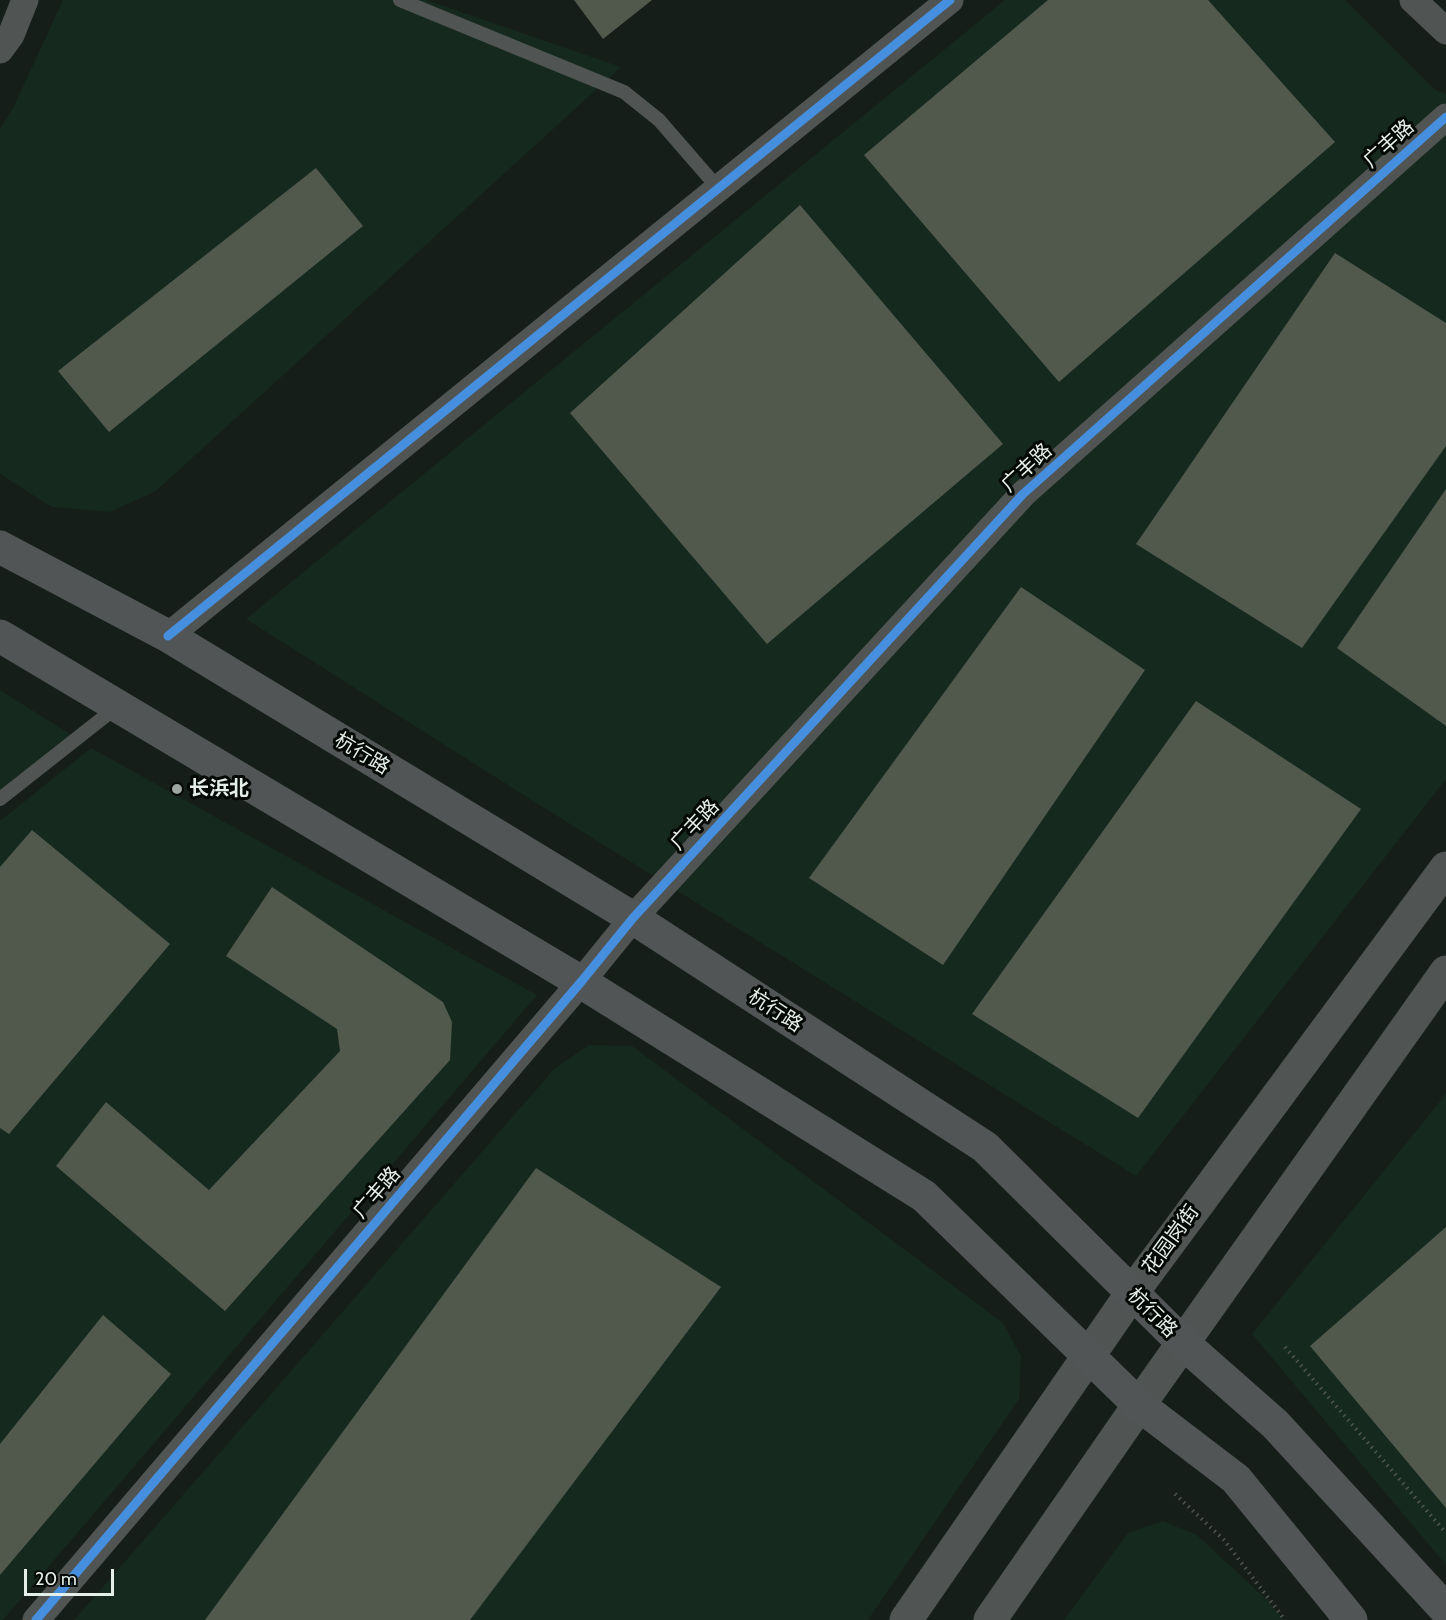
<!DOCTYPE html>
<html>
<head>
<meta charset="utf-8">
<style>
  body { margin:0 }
  #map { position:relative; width:1446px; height:1620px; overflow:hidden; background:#161e1a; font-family:Cabin,sans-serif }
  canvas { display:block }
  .scale { position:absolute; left:24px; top:1569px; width:90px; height:27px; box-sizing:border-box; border:3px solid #e5efe9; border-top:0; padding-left:8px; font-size:18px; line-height:21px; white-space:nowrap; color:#e5efe9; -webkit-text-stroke:4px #040906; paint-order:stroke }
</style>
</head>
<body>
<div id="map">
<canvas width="1446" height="1620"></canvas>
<div class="scale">20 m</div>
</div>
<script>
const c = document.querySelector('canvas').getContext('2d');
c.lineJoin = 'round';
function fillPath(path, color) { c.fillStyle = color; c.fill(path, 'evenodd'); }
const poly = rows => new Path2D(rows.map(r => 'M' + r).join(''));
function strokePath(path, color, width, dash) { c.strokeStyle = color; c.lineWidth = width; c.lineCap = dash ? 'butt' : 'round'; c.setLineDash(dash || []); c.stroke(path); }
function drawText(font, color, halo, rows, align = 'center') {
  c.font = font + ' Cabin,"Noto Sans SC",sans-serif'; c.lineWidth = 6; c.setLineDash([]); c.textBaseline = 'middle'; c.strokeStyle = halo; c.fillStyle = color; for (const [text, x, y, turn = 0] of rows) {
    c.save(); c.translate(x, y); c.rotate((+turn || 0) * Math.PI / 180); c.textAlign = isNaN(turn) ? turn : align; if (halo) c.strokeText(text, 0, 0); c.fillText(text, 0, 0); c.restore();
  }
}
fillPath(poly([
  [63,0,426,0,621,67,156,491,110,512,52,507,0,474,0,129,13,108],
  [1005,0,1345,0,1434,89,1446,94,1446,779,1136,1176,533,801,246,619],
  [0,690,73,736,0,795],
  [91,748,537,995,3,1620,0,1620,0,821],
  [589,1045,632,1046,1003,1323,1021,1356,1019,1399,868,1620,74,1620,555,1068],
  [1446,1094,1446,1565,1252,1334],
  [1163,1521,1197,1535,1266,1599,1284,1620,1064,1620,1128,1533]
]), '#15291e');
fillPath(poly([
  [574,0,652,0,603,39],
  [1048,0,1208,0,1335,142,1059,382,864,155],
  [316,168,363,226,109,432,58,371],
  [800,205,1003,444,767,644,570,413],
  [1335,253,1446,323,1446,446,1302,648,1136,544],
  [1446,489,1446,726,1337,648],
  [1021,587,1145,670,943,965,809,878],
  [1196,701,1361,809,1138,1118,972,1014],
  [32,830,170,944,9,1134,0,1128,0,867],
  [272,887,443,1002,452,1022,450,1060,225,1311,56,1166,106,1102,209,1190,340,1051,337,1029,226,956],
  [536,1168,721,1287,470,1620,205,1620],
  [1446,1227,1446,1508,1310,1346],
  [103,1315,171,1374,0,1575,0,1444]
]), '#51594d');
strokePath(poly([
  [1285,1347,1446,1533],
  [1175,1494,1224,1540,1285,1620]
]), '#505553', 4, [1.5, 4.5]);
strokePath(poly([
  [400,0,624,92,659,120,718,188],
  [0,799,118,706]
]), '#505453', 14);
strokePath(poly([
  [1413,0,1446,31],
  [0,50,11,35,25,0],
  [168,636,950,0],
  [36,1620,581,982,633,918,1023,494,1446,117]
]), '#505453', 27);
strokePath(poly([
  [906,1620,1132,1293,1446,868],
  [990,1620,1139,1405,1446,972]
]), '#505453', 33);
strokePath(poly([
  [0,547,168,636,633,918,985,1147,1183,1343,1275,1424,1446,1610],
  [0,636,581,982,924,1196,1139,1405,1236,1479,1351,1620]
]), '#525555', 33);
strokePath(poly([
  [168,636,950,0],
  [36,1620,581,982,633,918,1023,494,1446,117]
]), '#468fdf', 9);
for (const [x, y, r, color] of [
  [177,789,6,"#9da6a1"]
]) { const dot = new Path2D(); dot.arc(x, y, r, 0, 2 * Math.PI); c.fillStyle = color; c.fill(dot); strokePath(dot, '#040906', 2); }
drawText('20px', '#e5efe9', '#040906', [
  ["广丰路",1389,144,-42],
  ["广丰路",1027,468,-43],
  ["杭行路",362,754,31],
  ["广丰路",695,825,-47],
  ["杭行路",775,1011,33],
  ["广丰路",377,1193,-49],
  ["花园岗街",1171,1240,-54],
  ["杭行路",1152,1313,45]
]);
drawText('bold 20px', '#e5efe9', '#040906', [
  ["长浜北",189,789]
], 'left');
</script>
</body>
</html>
